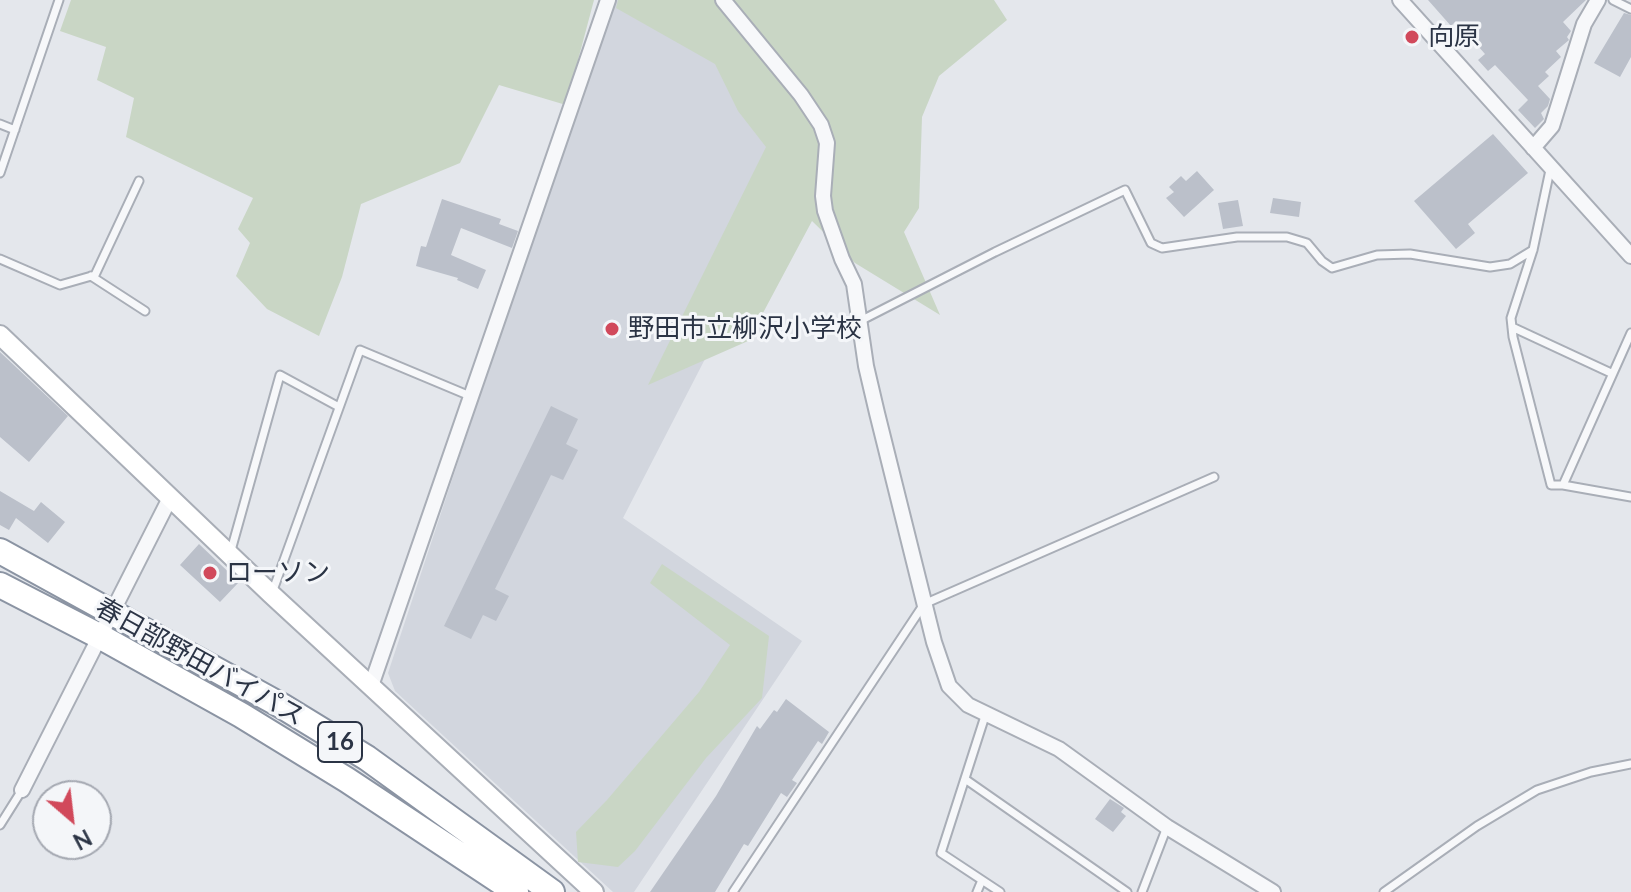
<!DOCTYPE html>
<html>
<head>
<meta charset="utf-8">
<style>
  body { margin:0 }
  #map { position:relative; width:1631px; height:892px; overflow:hidden; background:#e4e7ec; font-family:Lato,sans-serif }
  canvas { display:block }
  .north { position:absolute; left:32px; top:780px; width:80px; height:80px; box-sizing:border-box; background:#f4f6f9; border:2px solid #a4a8b1; border-radius:50%; rotate:152deg; font-size:22px; font-weight:700; line-height:32px; text-align:center; color:#2b3445 }
  .north::after { content:''; display:block; margin:auto; width:28px; height:36px; background:#d1495b; clip-path:polygon(50% 0,100% 100%,50% 72%,0 100%) }
</style>
</head>
<body>
<div id="map">
<canvas width="1631" height="892"></canvas>
<div class="north">N</div>
</div>
<script>
const c = document.querySelector('canvas').getContext('2d');
c.lineJoin = 'round';
function fillPath(path, color) { c.fillStyle = color; c.fill(path, 'evenodd'); }
const poly = rows => new Path2D(rows.map(r => 'M' + r).join(''));
function strokePath(path, color, width, dash) { c.strokeStyle = color; c.lineWidth = width; c.lineCap = dash ? 'butt' : 'round'; c.setLineDash(dash || []); c.stroke(path); }
function drawText(font, color, halo, rows, align = 'center') {
  c.font = font + ' Lato,"Noto Sans JP",sans-serif'; c.lineWidth = 6; c.setLineDash([]); c.textBaseline = 'middle'; c.strokeStyle = halo; c.fillStyle = color; for (const [text, x, y, turn = 0] of rows) {
    c.save(); c.translate(x, y); c.rotate((+turn || 0) * Math.PI / 180); c.textAlign = isNaN(turn) ? turn : align; if (halo) c.strokeText(text, 0, 0); c.fillText(text, 0, 0); c.restore();
  }
}
fillPath(poly([
  [611,0,725,0,818,140,623,518,802,641,634,892,613,892,395,691,388,673]
]), '#d2d6de');
fillPath(poly([
  [71,0,594,0,566,105,499,85,460,163,361,204,342,277,319,336,267,309,236,276,250,243,238,229,253,198,126,137,134,98,97,80,106,47,60,31],
  [618,0,994,0,1007,20,939,76,922,117,919,208,904,232,940,315,855,263,812,221,748,341,648,385,766,147,738,111,715,64,616,8],
  [662,564,769,636,762,698,706,758,635,851,618,867,578,862,576,832,607,800,699,692,730,645,650,583]
]), '#c9d6c5');
fillPath(poly([
  [1428,0,1586,0,1563,22,1571,31,1567,37,1569,40,1556,51,1561,57,1545,72,1549,76,1538,86,1550,99,1548,106,1541,113,1544,119,1535,128,1518,110,1528,100,1495,65,1488,71,1478,60,1485,54,1456,21,1451,26],
  [1624,13,1631,15,1631,57,1620,77,1594,63],
  [1493,134,1528,173,1468,224,1475,233,1456,249,1414,201],
  [1197,171,1214,190,1184,217,1166,198,1174,192,1169,187,1181,176,1186,181],
  [1273,198,1301,202,1299,217,1270,213],
  [442,199,501,219,499,224,518,231,512,248,461,228,451,255,486,270,478,289,457,280,458,278,416,266,421,246,426,247],
  [1238,200,1243,226,1223,229,1218,203],
  [0,352,68,416,29,462,0,437],
  [551,406,578,419,566,444,578,450,563,480,551,475,495,589,509,596,496,621,483,615,471,639,444,626],
  [0,491,34,511,41,502,65,522,48,543,16,518,9,530,0,525],
  [199,544,239,582,220,602,180,565],
  [786,699,829,732,822,744,818,741,792,780,797,783,787,797,781,793,748,846,744,844,715,892,650,892,716,796,757,726,760,729,774,710,777,712],
  [1110,799,1124,808,1121,812,1126,816,1113,832,1095,819]
]), '#bbc0ca');
const lane = poly([
  [1613,0,1631,9],
  [0,124,15,130],
  [1550,170,1533,250,1511,318,1513,337,1551,485,1563,485,1631,497],
  [0,173,59,0],
  [0,259,60,285,95,275,139,181],
  [91,276,145,311],
  [860,321,995,252,1125,190,1151,243,1162,248,1237,237,1287,237,1307,243,1322,261,1332,268,1377,255,1410,254,1490,267,1510,264,1533,250],
  [1512,327,1611,373],
  [1563,485,1631,333],
  [230,554,280,375,339,407],
  [272,593,360,350,470,396],
  [986,713,941,853,1000,892],
  [965,779,1127,892],
  [0,825,22,790],
  [733,892,924,604,1214,477],
  [977,892,982,880],
  [1142,892,1167,827],
  [1384,892,1477,826,1537,790,1591,772,1631,764]
]);
const street = poly([
  [723,0,801,95,821,125,827,143,823,196,825,211,842,259,854,284,866,366,877,413,934,642,949,686,968,705,1059,749,1167,827,1273,892],
  [1400,0,1631,256],
  [1533,148,1552,126,1584,24,1598,0],
  [371,686,608,0],
  [22,790,170,498]
]);
const secondary = poly([
  [0,335,271,594,594,892]
]);
const highway = poly([
  [0,551,282,706,367,758,552,892],
  [0,585,101,637,241,715,347,780,516,892]
]);
strokePath(lane, '#a9aeb7', 11);
strokePath(street, '#a9aeb7', 18);
strokePath(secondary, '#a9aeb7', 22);
strokePath(highway, '#8b94a3', 28);
strokePath(lane, '#f7f8fa', 7);
strokePath(street, '#f7f8fa', 14);
strokePath(secondary, '#fff', 18);
strokePath(highway, '#fff', 24);
for (const [x, y, r, color] of [
  [1412,37,8,"#d1495b"],
  [612,329,8,"#d1495b"],
  [210,573,8,"#d1495b"]
]) { const dot = new Path2D(); dot.arc(x, y, r, 0, 2 * Math.PI); c.fillStyle = color; c.fill(dot); strokePath(dot, '#f4f6f9', 3); }
for (const [x, y, w] of [
  [340,742,44]
]) { const box = new Path2D(); box.roundRect(x - w / 2, y - 20, w, 40, 6); c.fillStyle = '#f4f6f9'; c.fill(box); strokePath(box, '#2b3445', 2); }
drawText('bold 24px', '#2b3445', null, [
  ["16",340,742]
]);
drawText('26px', '#2b3445', '#f4f6f9', [
  ["向原",1428,37],
  ["野田市立柳沢小学校",628,329],
  ["ローソン",226,573]
], 'left');
drawText('26px', '#2b3445', '#f4f6f9', [
  ["春日部野田バイパス",200,662,29]
]);
</script>
</body>
</html>
